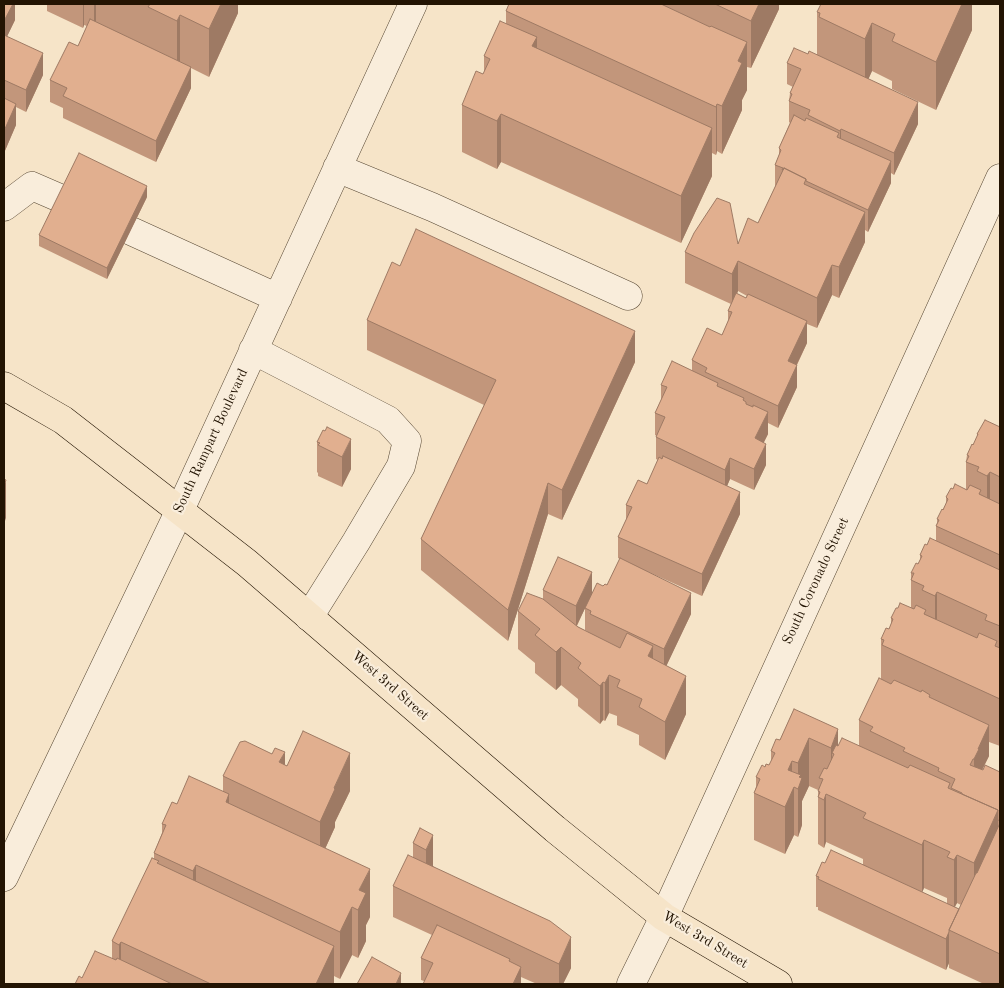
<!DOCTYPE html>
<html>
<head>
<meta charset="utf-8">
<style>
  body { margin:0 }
  #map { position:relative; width:1004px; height:988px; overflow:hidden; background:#f6e4c8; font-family:"Old Standard TT",serif }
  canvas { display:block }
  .frame { position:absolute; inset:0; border:5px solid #231403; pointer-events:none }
</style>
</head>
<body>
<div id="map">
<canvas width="1004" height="988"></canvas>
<div class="frame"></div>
</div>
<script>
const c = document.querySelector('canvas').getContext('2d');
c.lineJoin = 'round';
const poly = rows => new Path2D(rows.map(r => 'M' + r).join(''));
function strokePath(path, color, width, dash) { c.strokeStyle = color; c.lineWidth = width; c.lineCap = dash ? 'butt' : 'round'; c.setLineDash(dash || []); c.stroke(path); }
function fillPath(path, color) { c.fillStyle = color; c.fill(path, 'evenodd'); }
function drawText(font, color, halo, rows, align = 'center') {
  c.font = font + ' "Old Standard TT",serif'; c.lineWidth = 4.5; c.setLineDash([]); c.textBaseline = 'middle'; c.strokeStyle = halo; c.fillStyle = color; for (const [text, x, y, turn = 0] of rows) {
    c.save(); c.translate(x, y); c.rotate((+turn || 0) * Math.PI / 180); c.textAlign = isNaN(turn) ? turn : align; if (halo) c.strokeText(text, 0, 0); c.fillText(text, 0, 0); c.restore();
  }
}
const minor = poly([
  [337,168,432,207,628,296],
  [4,207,32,186,62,199],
  [131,231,278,298],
  [253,350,388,420,407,441,401,466,356,542,309,617],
  [4,877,180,510,413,4],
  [631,984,664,917,1000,178]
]);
const major = poly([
  [4,386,63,420,247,563,555,829,664,917,778,984]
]);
strokePath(minor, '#584834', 29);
strokePath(major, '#231403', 29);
strokePath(minor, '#f9eddb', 28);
strokePath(major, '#f6e4c8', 28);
fillPath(poly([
  [4,4,15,4,15,20,7,36,43,75,26,112,16,107,16,125,4,153],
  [47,4,238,4,238,13,209,77,191,68,191,88,156,162,63,118,63,108,50,102,50,80,78,46,87,26,84,25,83,28,47,11],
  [509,4,779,4,779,9,751,68,747,67,747,90,742,100,742,110,722,154,717,151,716,155,712,153,712,176,681,243,501,162,497,169,462,152,462,105,483,74,484,73,484,56,506,23,506,11],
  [972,4,972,30,936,110,892,89,892,81,872,71,868,79,918,124,894,175,891,173,891,183,868,232,865,230,865,242,839,298,832,295,817,328,807,324,807,343,797,365,797,387,778,428,768,423,768,434,764,442,766,465,754,490,730,479,727,486,740,514,702,596,646,571,691,614,666,666,686,714,665,760,639,745,639,735,617,725,617,716,609,713,605,721,603,720,600,724,578,706,578,699,561,685,556,690,535,673,535,663,518,649,518,611,543,599,543,590,592,594,607,585,620,559,618,558,618,537,626,520,626,505,647,484,658,460,656,459,656,437,657,436,655,435,655,413,661,400,661,385,692,370,692,360,722,335,728,322,728,311,731,304,685,283,685,252,738,244,758,223,775,187,775,165,779,155,779,148,790,123,789,122,789,101,790,93,793,87,787,84,787,63,808,54,817,55,817,12],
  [738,291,747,296,746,298,737,294],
  [585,608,585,630,590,633,577,626],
  [147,197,107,279,39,246,39,235],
  [400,266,635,362,562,520,548,514,508,641,421,570,421,539,484,405,367,350,367,320],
  [1000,427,1000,746,989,742,989,756,982,770,1000,772,1000,984,984,984,949,968,949,963,946,970,818,910,818,907,816,907,816,876,825,863,863,865,863,859,826,842,824,848,818,844,818,790,809,786,802,801,802,825,798,837,794,835,785,854,754,840,754,793,756,787,756,777,765,767,769,765,771,762,771,751,780,740,794,709,838,745,859,746,859,720,881,680,881,639,889,629,891,624,891,618,898,608,911,608,911,573,918,564,920,560,920,555,927,545,936,541,936,526,937,523,937,519,946,504,946,497,953,489,966,489,966,462,967,455,977,438,977,434],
  [924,888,947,898,947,904,922,892],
  [957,903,961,905,959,909,955,907],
  [325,431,351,469,342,487,318,476,318,473,317,472,317,442],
  [285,765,350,791,335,822,335,827,325,849,370,917,366,925,366,941,358,958,352,955,340,979,334,976,334,984,75,984,82,978,112,959,112,941,154,858,154,853,162,833,162,824,177,804,223,791,223,776],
  [420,828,433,866,571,968,563,984,537,984,521,977,521,984,424,981,421,980,421,958,432,935,393,917,393,886,413,857,413,843]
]), '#c2967b');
fillPath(poly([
  [13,4,15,4,15,20,4,43,4,21],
  [83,4,84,4,84,25,83,28],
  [94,4,96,4,96,25,94,30],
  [221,4,238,4,238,13,209,77,209,29],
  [759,4,779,4,779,9,751,68,751,21],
  [962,4,972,4,972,30,936,110,936,62],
  [180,15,180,63,177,69,177,21],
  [872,23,872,71,865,87,865,39],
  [537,37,537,85,532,46],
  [747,42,747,90,742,100,742,110,722,154,722,106,738,61],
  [43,53,43,75,26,112,26,90],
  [191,67,191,88,156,162,156,141],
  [918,102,918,124,894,175,894,153],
  [16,104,16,125,4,153,4,131],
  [717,104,717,151,716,155,716,107],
  [501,114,501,162,497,169,497,121],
  [712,128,712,176,681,243,681,196],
  [841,129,841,150,840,152,840,131],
  [891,161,891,183,868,232,868,210],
  [147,186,147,197,107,279,107,268],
  [865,212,865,242,839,298,839,267],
  [738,261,738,291,732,305,732,274],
  [832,265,832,295,817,328,817,298],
  [807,321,807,343,788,383,788,361],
  [635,331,635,362,562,520,562,490],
  [797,365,797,387,778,428,778,406],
  [768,412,768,434,755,460,755,438],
  [351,439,351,469,342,487,342,457],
  [766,444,766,465,754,490,754,469],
  [730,458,730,479,725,491,725,470],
  [990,472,990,520,987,524,987,476],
  [6,480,6,518,4,524,4,486],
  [548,483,548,514,508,641,508,610],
  [740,492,740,514,702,596,702,574],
  [592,572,592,594,576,627,576,606],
  [937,592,937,640,935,644,935,596],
  [691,593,691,614,664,671,664,649],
  [653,646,653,684,648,656],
  [561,647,561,685,556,690,556,652],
  [609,675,609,713,605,721,605,683],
  [686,676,686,714,665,760,665,722],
  [603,682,603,720,600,724,600,686],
  [989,725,989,756,979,776,974,790,974,759,978,749],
  [838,729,838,777,834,754,832,753,832,794,831,796,831,748],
  [809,738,809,786,802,801,802,825,798,837,798,763],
  [285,752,285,790,279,762],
  [350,753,350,791,335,822,335,827,320,860,320,822,334,788],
  [792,761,792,790,794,787,794,835,785,854,785,807,788,770],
  [229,794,229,842,226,802],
  [826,794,826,842,824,848,824,800],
  [998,810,998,858,974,911,974,863],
  [433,835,433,866,426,881,426,850],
  [924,840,924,888,922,893,922,845],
  [957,855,957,903,954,908,954,860],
  [196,865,196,912,193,919,193,871],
  [370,869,370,917,366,925,366,941,358,958,358,910,359,890],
  [352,907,352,955,340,979,340,932],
  [949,932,949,963,946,970,946,939],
  [571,937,571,968,563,984,559,984,559,964],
  [121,942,121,984,119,984,119,945],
  [334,946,334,984,316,984],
  [521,967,521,984,513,984],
  [401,973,401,984,396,984]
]), '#9e7a64');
const building = poly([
  [4,4,13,4,4,21,4,4],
  [150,4,221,4,209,29,180,15,177,21,148,7,150,4],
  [509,4,661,4,710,27,711,26,747,42,738,61,742,63,722,106,717,104,716,107,506,11,509,4],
  [715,4,759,4,751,21,715,4],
  [821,4,962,4,936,62,892,41,895,34,872,23,865,39,819,17,820,13,817,12,821,4],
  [90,19,191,67,156,141,63,96,67,88,50,80,69,42,78,46,90,19],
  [500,21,537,37,532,46,712,128,681,196,501,114,497,121,462,105,476,71,483,74,490,59,484,56,500,21],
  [4,35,43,53,26,90,4,80,4,35],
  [794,48,808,54,809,51,918,102,894,153,841,129,840,131,808,115,810,110,789,101,792,94,790,93,801,69,787,63,794,48],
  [4,98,16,104,4,131,4,98],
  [794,115,805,121,806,118,839,133,837,137,891,161,868,210,806,181,806,179,784,168,783,170,782,170,783,168,775,165,781,150,779,148,794,115],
  [79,153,147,186,107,268,39,235,79,153],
  [784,168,806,179,804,184,865,212,839,267,832,265,817,298,738,261,732,274,685,252,694,233,717,198,730,203,738,244,748,218,758,223,784,168],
  [416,229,635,331,562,490,548,483,508,610,421,539,496,380,367,320,392,262,400,266,416,229],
  [736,293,746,298,748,294,807,321,788,361,797,365,778,406,705,372,707,368,692,360,707,328,722,335,732,312,728,311,736,293],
  [672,361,718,383,717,386,744,398,743,400,746,402,746,404,753,407,753,405,768,412,755,438,766,444,754,469,730,458,725,470,656,437,665,417,655,413,667,387,661,385,672,361],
  [985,420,1000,427,1000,477,990,472,987,476,977,471,979,467,966,462,969,456,967,455,972,444,973,445,978,434,977,434,985,420],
  [327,427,351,439,342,457,318,445,320,443,317,442,323,430,325,431,327,427],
  [663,456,740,492,702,574,618,537,632,507,626,505,638,480,647,484,659,457,662,459,663,456],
  [4,479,6,480,4,486,4,479],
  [955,484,967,490,970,485,981,490,979,494,1000,504,1000,555,936,526,939,520,937,519,942,509,943,510,948,499,946,497,951,488,953,489,955,484],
  [930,538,1000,570,1000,626,985,620,987,615,937,592,935,596,922,590,924,586,911,580,914,573,911,573,916,563,918,564,922,556,920,555,925,544,927,545,930,538],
  [558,557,592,572,576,606,543,590,558,557],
  [620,558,691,593,664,649,590,614,591,611,585,608,597,583,603,586,605,584,607,585,620,558],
  [527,593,543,599,578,627,620,648,627,633,653,646,648,656,686,676,665,722,639,707,642,699,617,687,620,680,609,675,605,683,603,682,600,686,578,668,581,663,561,647,556,652,535,635,540,629,518,611,527,593],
  [900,603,914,609,916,605,926,610,924,614,977,638,979,633,997,641,995,646,1000,648,1000,699,882,645,884,640,881,639,886,628,889,629,893,619,891,618,896,608,898,608,900,603],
  [879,678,891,684,894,680,921,692,922,690,930,695,929,697,989,725,978,749,979,749,974,759,973,759,970,765,983,770,985,765,1000,772,1000,821,998,820,998,810,962,794,962,793,951,788,955,779,938,771,939,768,903,751,905,748,870,731,873,727,859,720,879,678],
  [794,709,838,729,831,748,809,738,798,763,792,761,788,770,801,775,799,777,802,778,798,789,794,787,785,807,754,793,760,779,756,777,762,765,765,767,766,764,769,765,775,753,771,751,776,739,780,740,794,709],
  [303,731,350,753,334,788,335,789,320,822,223,776,240,742,245,741,272,754,275,748,285,752,279,762,287,766,303,731],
  [842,738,908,768,910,765,950,783,948,788,998,810,974,863,957,855,954,860,947,857,950,852,924,840,922,845,863,818,866,813,826,794,824,800,818,797,820,792,818,791,823,779,819,778,824,768,827,769,834,754,832,753,836,745,838,746,842,738],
  [189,776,229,794,226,802,370,869,359,890,366,893,358,910,352,907,340,932,196,865,193,871,154,853,166,825,162,824,172,802,177,804,189,776],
  [1000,823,1000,954,949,930,976,873,977,873,1000,823],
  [420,828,433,835,426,850,413,843,420,828],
  [831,850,959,909,949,930,949,932,946,939,818,879,819,877,816,876,822,862,825,863,831,850],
  [408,855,550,921,571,937,559,964,393,886,408,855],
  [152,858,159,861,157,863,334,946,316,984,211,984,121,942,119,945,112,941,152,858],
  [437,925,510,959,509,961,521,967,513,984,423,984,433,963,421,958,437,925],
  [95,951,116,960,117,958,172,984,75,984,79,976,82,978,95,951],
  [372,957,401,973,396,984,357,984,372,957]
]);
fillPath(building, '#e1af8f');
strokePath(building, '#9e7a64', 1);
drawText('14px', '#231403', '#f9eddb', [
  ["South Rampart Boulevard",211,441,-65],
  ["South Coronado Street",816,581,-65],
  ["West 3rd Street",390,686,41],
  ["West 3rd Street",705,940,31]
]);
</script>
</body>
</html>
